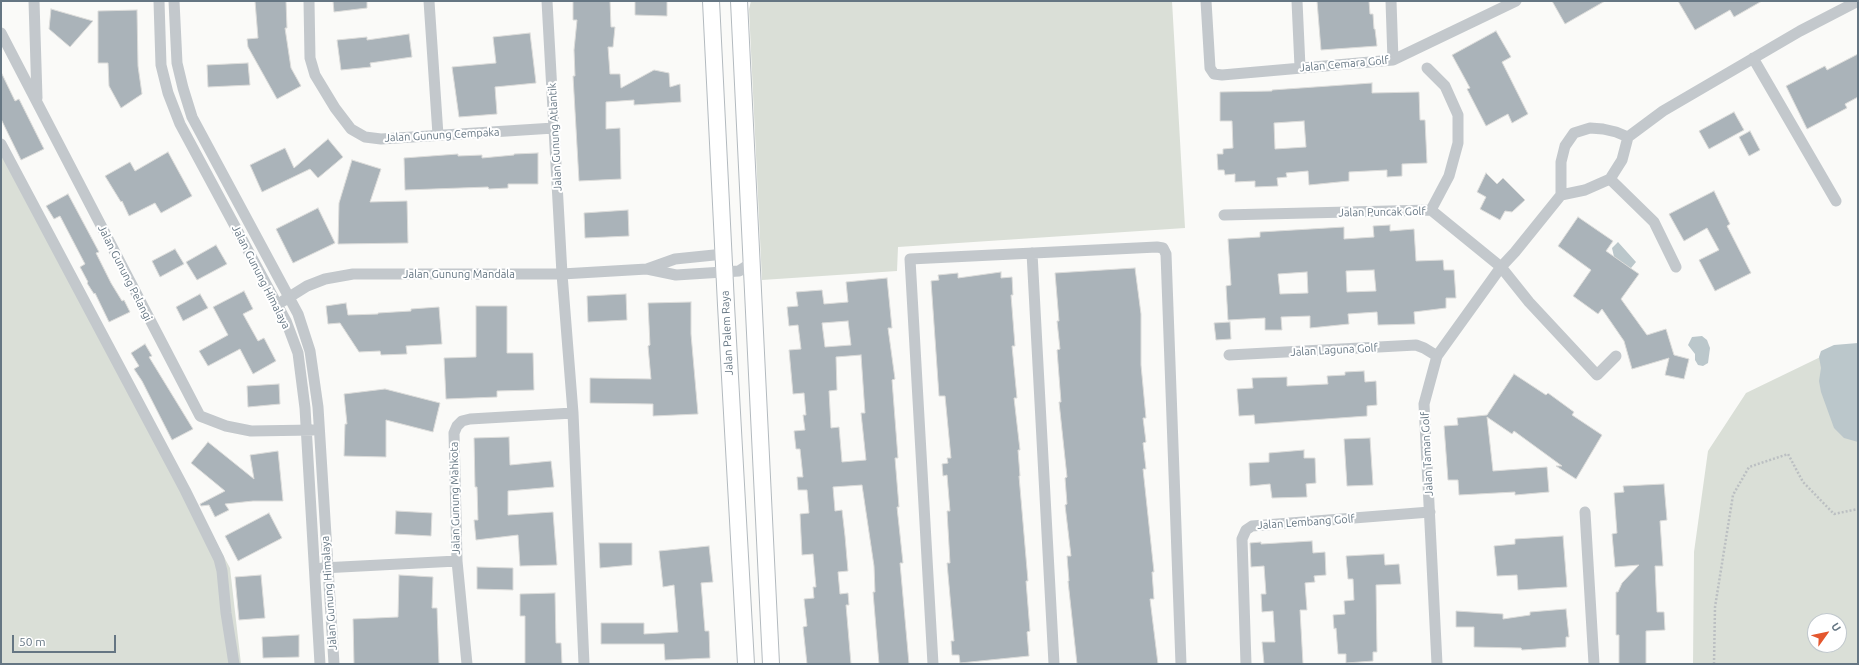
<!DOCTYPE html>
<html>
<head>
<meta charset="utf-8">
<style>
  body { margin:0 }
  #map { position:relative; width:1859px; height:665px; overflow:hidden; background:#fafaf8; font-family:Ubuntu,sans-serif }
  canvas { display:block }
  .frame { position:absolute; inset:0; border:2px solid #657683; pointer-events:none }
  .north { position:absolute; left:1807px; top:613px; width:40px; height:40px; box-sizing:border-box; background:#fff; border:1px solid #c1c8cd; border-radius:50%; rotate:57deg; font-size:11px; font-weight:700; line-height:16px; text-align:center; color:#657683 }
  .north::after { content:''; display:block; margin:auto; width:14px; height:18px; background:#e4572e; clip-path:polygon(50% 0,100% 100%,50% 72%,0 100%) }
  .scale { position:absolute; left:12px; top:635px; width:104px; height:18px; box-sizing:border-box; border:2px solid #657683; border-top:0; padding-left:5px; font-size:12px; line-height:14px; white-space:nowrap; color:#657683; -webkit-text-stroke:3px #fff; paint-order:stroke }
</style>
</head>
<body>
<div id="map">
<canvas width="1859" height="665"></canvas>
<div class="frame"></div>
<div class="north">U</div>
<div class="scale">50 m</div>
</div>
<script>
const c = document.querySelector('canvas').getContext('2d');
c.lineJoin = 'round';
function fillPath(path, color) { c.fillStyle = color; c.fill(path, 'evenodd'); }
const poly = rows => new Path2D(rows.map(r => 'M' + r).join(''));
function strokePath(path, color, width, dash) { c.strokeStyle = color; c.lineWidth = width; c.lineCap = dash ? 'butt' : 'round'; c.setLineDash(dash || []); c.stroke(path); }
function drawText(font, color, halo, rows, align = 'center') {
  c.font = font + ' Ubuntu,sans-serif'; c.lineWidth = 4; c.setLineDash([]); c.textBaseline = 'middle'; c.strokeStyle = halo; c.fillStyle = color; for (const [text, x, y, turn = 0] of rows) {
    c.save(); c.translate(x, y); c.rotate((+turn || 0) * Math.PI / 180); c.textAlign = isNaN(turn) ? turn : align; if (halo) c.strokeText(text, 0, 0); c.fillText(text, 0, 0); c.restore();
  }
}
fillPath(poly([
  [751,1,1172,1,1185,228,898,247,897,271,762,280,749,9],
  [1,141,230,568,241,664,1,664],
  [1858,345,1858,664,1693,664,1694,552,1708,451,1746,393,1839,348],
  [1815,621,1839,621,1839,645,1815,645]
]), '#dadfd7');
fillPath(poly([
  [1618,242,1636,262,1631,268,1623,268,1615,261,1612,248],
  [1702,336,1707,340,1710,348,1708,363,1703,366,1698,365,1695,360,1695,354,1688,345,1692,337],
  [1858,343,1858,442,1844,438,1834,428,1821,392,1819,381,1821,368,1819,357,1821,351,1834,345]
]), '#bbc7cb');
const building = poly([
  [255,1,286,1,287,28,285,28,291,68,301,86,277,99,248,47,247,39,258,38,255,1],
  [333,1,367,1,367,8,334,12,333,1],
  [573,1,610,1,611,27,615,27,613,47,608,47,610,74,620,74,621,88,654,70,669,73,670,87,680,84,681,102,634,105,634,100,606,102,606,129,620,128,621,179,579,181,573,76,575,76,574,50,577,20,573,20,573,1],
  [635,1,667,1,667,16,635,15,635,1],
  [1317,1,1369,1,1370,14,1373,14,1374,29,1375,29,1377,46,1321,50,1317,1],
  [1552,1,1605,1,1565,24,1552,1],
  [1678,1,1762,1,1734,17,1730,10,1695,30,1678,1],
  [51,9,93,21,70,47,49,29,51,9],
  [137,10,138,66,142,94,121,108,109,86,108,63,98,63,98,11,137,10],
  [1496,31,1511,57,1502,62,1528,114,1512,123,1508,114,1486,126,1467,89,1470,88,1452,55,1496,31],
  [530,33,536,83,495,87,497,114,459,117,452,67,496,63,493,37,530,33],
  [409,34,412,57,370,63,371,67,341,70,337,40,367,37,367,40,409,34],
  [1858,54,1858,97,1845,104,1847,108,1807,129,1786,86,1825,66,1827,70,1858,54],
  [248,63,250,85,208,87,207,65,248,63],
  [1,72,15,101,19,99,44,149,21,160,1,119,1,72],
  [1372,83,1372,93,1419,92,1420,120,1425,120,1427,163,1402,164,1402,176,1387,177,1387,170,1349,172,1349,181,1309,185,1308,171,1286,173,1287,177,1277,178,1278,186,1255,187,1255,181,1235,182,1235,174,1225,175,1224,170,1218,170,1217,154,1223,154,1223,149,1233,148,1232,121,1220,121,1220,92,1272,91,1272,90,1372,83],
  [1304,121,1306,147,1275,149,1274,123,1304,121],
  [1734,112,1744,130,1709,149,1699,131,1734,112],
  [1750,131,1760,150,1749,156,1739,137,1750,131],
  [328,139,343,157,318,178,310,169,262,192,250,165,285,148,294,168,328,139],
  [168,152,192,196,161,213,155,203,129,216,122,201,121,202,105,176,130,162,135,171,168,152],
  [538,153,538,184,508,184,508,188,489,189,488,187,405,190,404,158,458,154,458,156,482,155,482,158,514,155,514,154,538,153],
  [352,160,381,169,370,202,407,201,408,243,338,244,339,203,352,160],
  [1486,173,1497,184,1503,178,1525,200,1512,212,1505,211,1500,220,1480,209,1486,197,1477,192,1486,173],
  [1714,191,1730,224,1727,226,1751,273,1715,291,1699,260,1719,250,1707,228,1684,241,1669,214,1714,191],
  [68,194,99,252,96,253,111,283,122,301,124,300,130,312,109,322,95,293,94,294,87,283,88,282,80,267,85,264,60,216,54,219,46,206,68,194],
  [318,208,335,243,293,263,276,229,318,208],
  [628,210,629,236,585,238,584,213,628,210],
  [1578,217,1613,241,1606,251,1639,274,1621,299,1647,335,1666,329,1674,355,1689,359,1684,379,1665,375,1669,358,1632,369,1624,341,1602,309,1598,314,1573,296,1591,270,1558,246,1578,217],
  [1390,225,1390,231,1414,229,1416,261,1443,260,1444,270,1454,270,1456,298,1446,298,1446,308,1414,312,1415,324,1378,325,1377,312,1348,314,1349,324,1310,328,1310,316,1281,317,1282,330,1265,330,1265,318,1228,320,1226,286,1231,285,1228,239,1260,237,1260,232,1344,227,1344,239,1374,237,1373,226,1390,225],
  [1374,270,1376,291,1347,292,1346,271,1374,270],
  [1307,272,1308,293,1280,294,1278,274,1307,272],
  [216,245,227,264,197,280,186,262,216,245],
  [175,249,184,264,160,277,152,261,175,249],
  [1135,268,1141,314,1141,365,1146,418,1143,418,1146,442,1143,443,1146,469,1143,469,1154,572,1152,572,1154,599,1150,599,1158,664,1077,664,1068,581,1069,581,1067,556,1071,556,1065,505,1067,504,1065,478,1067,477,1059,402,1061,402,1057,350,1060,349,1057,321,1059,321,1055,273,1135,268],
  [1001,272,1001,278,1012,277,1013,295,1011,295,1015,346,1012,346,1017,398,1014,398,1020,450,1018,450,1020,476,1019,476,1028,581,1026,581,1030,631,1027,632,1029,656,960,663,959,655,952,655,951,641,954,641,947,563,950,563,947,511,950,511,947,475,943,476,942,464,948,463,947,458,951,458,945,396,939,396,931,281,939,280,938,275,958,273,958,278,1001,272],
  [887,278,892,328,888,328,895,379,892,380,898,458,895,458,899,507,897,507,903,563,900,563,909,664,879,664,873,592,875,592,874,566,862,485,833,487,835,511,842,510,845,536,848,571,838,572,840,594,848,593,849,605,846,605,851,664,807,664,803,627,807,626,804,599,814,598,813,587,816,587,813,554,802,555,800,514,809,513,807,490,798,490,797,477,803,477,800,449,796,449,794,431,805,430,803,415,806,415,804,393,793,394,789,350,801,349,798,325,789,326,787,307,798,306,796,292,822,290,824,304,848,302,846,282,887,278],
  [848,321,851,345,825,347,822,323,848,321],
  [861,355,865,413,861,413,866,460,842,462,839,427,831,428,829,391,837,390,836,357,861,355],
  [244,291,253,309,243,314,258,341,264,338,276,361,253,374,240,349,208,366,199,351,228,335,213,307,244,291],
  [200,294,208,308,183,321,176,307,200,294],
  [626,294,627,320,588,322,587,296,626,294],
  [691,302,691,334,698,414,653,416,653,404,590,403,590,378,651,379,648,346,650,345,648,303,691,302],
  [346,303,348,315,378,314,378,313,411,311,411,309,439,307,442,344,406,346,407,354,381,355,380,351,359,352,340,323,328,324,326,306,346,303],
  [476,306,507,306,507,353,533,353,534,390,497,391,497,397,446,399,444,358,476,357,476,306],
  [1230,322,1231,339,1216,340,1214,323,1230,322],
  [145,344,152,356,149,357,193,429,172,440,142,381,134,369,139,366,131,353,145,344],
  [1364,371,1365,382,1376,381,1377,405,1367,406,1367,416,1255,424,1254,415,1239,416,1237,389,1253,388,1252,378,1287,377,1287,386,1328,384,1327,376,1345,375,1345,372,1364,371],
  [1514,374,1546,395,1548,393,1574,412,1572,415,1602,435,1576,479,1556,466,1562,466,1514,431,1512,434,1487,417,1493,471,1547,467,1549,492,1515,495,1515,492,1459,495,1458,480,1448,480,1444,426,1458,425,1457,418,1487,415,1514,374],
  [279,384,280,404,248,407,247,386,279,384],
  [385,389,440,403,433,432,386,420,386,457,344,456,345,424,347,424,344,394,385,389],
  [509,437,510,465,551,461,554,487,508,491,508,515,553,512,557,565,520,566,518,535,476,540,474,520,478,520,477,487,475,487,474,438,509,437],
  [1370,438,1373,485,1347,486,1344,439,1370,438],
  [208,442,254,479,250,455,278,451,283,501,253,501,225,504,229,510,215,517,209,505,201,506,200,504,225,491,191,463,208,442],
  [1304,450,1304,458,1315,458,1316,483,1306,484,1307,497,1272,498,1270,484,1250,486,1249,463,1269,462,1269,453,1304,450],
  [1664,484,1667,520,1660,521,1663,566,1655,566,1657,612,1664,612,1665,630,1646,631,1646,664,1619,664,1619,635,1616,635,1616,592,1618,592,1622,583,1639,565,1615,567,1612,534,1617,533,1614,493,1624,492,1623,486,1664,484],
  [396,511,432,513,431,536,395,534,396,511],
  [269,513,282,538,238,561,225,536,269,513],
  [1563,536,1567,587,1518,590,1517,575,1497,576,1494,546,1515,544,1515,539,1563,536],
  [1312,541,1313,553,1325,552,1326,575,1314,576,1315,582,1305,583,1307,610,1300,610,1303,664,1264,664,1262,642,1275,642,1273,611,1262,612,1261,594,1266,594,1264,566,1251,567,1250,543,1261,542,1261,544,1312,541],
  [599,543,632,543,632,565,600,568,599,543],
  [709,546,713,582,701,583,705,631,709,631,710,658,665,660,664,644,601,644,601,623,644,623,644,634,678,632,674,585,663,587,659,551,709,546],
  [1384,554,1385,565,1399,564,1401,584,1376,585,1377,652,1373,652,1373,661,1346,663,1346,654,1338,654,1336,628,1334,629,1333,615,1345,614,1344,601,1354,600,1353,579,1348,579,1346,556,1384,554],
  [477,567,513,568,513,590,477,589,477,567],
  [261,575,265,618,239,620,235,577,261,575],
  [399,575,433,577,432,608,437,608,439,664,354,664,353,619,398,617,399,575],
  [555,593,556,643,561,643,562,664,525,664,525,616,520,616,520,594,555,593],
  [1566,609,1569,637,1566,637,1566,647,1522,650,1521,648,1474,647,1474,627,1456,627,1456,611,1503,614,1503,619,1530,615,1530,612,1566,609],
  [299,635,299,657,263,658,262,637,299,635]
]);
fillPath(building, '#aab3b9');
strokePath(building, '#dcdcda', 1);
const secondary = poly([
  [711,1,726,305,746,664],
  [739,1,771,664]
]);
strokePath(secondary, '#b3babf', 18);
strokePath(poly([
  [1714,664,1715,607,1733,495,1749,467,1788,454,1803,482,1834,514,1858,509]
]), '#bbbfc2', 2.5, [2, 2]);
strokePath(poly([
  [34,1,37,98],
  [159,1,161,65,168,93,180,124,286,321,298,353,305,408,320,664],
  [174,1,177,63,183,88,192,117,298,314,310,351,318,407,334,664],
  [309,1,310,58,315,75,335,108,351,129,365,137,381,139,554,128],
  [429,1,438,135],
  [547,1,562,274,573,413,584,664],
  [1206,1,1210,68,1214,74,1222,75,1393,60,1516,1],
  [1297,1,1300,67],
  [1391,1,1393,60],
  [1,33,200,416,226,426,251,431,313,430],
  [1753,58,1836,201],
  [1427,68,1445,86,1458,115,1458,143,1449,176,1431,210],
  [1,144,185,490,219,559,222,571,226,613,234,664],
  [1610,179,1654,222,1676,267],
  [1561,195,1585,190,1610,179,1622,160,1628,137,1663,111,1800,31,1858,1],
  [1224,215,1431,210,1501,267,1515,252,1561,195,1561,162,1565,146,1574,133,1590,128,1603,129,1616,132,1628,137],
  [1032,253,1054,664],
  [647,269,675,259,724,254],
  [283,301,307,286,325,279,353,274,562,274,647,269,676,275,739,271,750,264],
  [1229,355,1416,345,1424,348,1437,356],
  [1585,512,1594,664],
  [322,568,457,561],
  [467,664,457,561,454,433,457,426,462,421,470,419,573,413],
  [933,664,910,259,1157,247,1163,248,1166,254,1181,664],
  [1246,664,1242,539,1246,530,1252,526,1430,512],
  [1437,664,1424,404,1437,356,1501,267,1529,302,1597,375,1616,356]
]), '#c3c8cc', 11);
strokePath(secondary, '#fff', 16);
drawText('11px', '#657683', '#fff', [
  ["Jalan Cemara Golf",1344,64,-5],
  ["Jalan Gunung Cempaka",442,135,-3],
  ["Jalan Gunung Atlantik",555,137,-93],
  ["Jalan Puncak Golf",1382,212,-1],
  ["Jalan Gunung Pelangi",125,273,63],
  ["Jalan Gunung Mandala",459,274],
  ["Jalan Gunung Himalaya",261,277,63],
  ["Jalan Palem Raya",727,333,-93],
  ["Jalan Laguna Golf",1334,350,-3],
  ["Jalan Taman Golf",1427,454,-93],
  ["Jalan Gunung Mahkota",455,498,-91],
  ["Jalan Lembang Golf",1306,522,-4],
  ["Jalan Gunung Himalaya",329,593,-94]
]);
</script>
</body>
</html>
